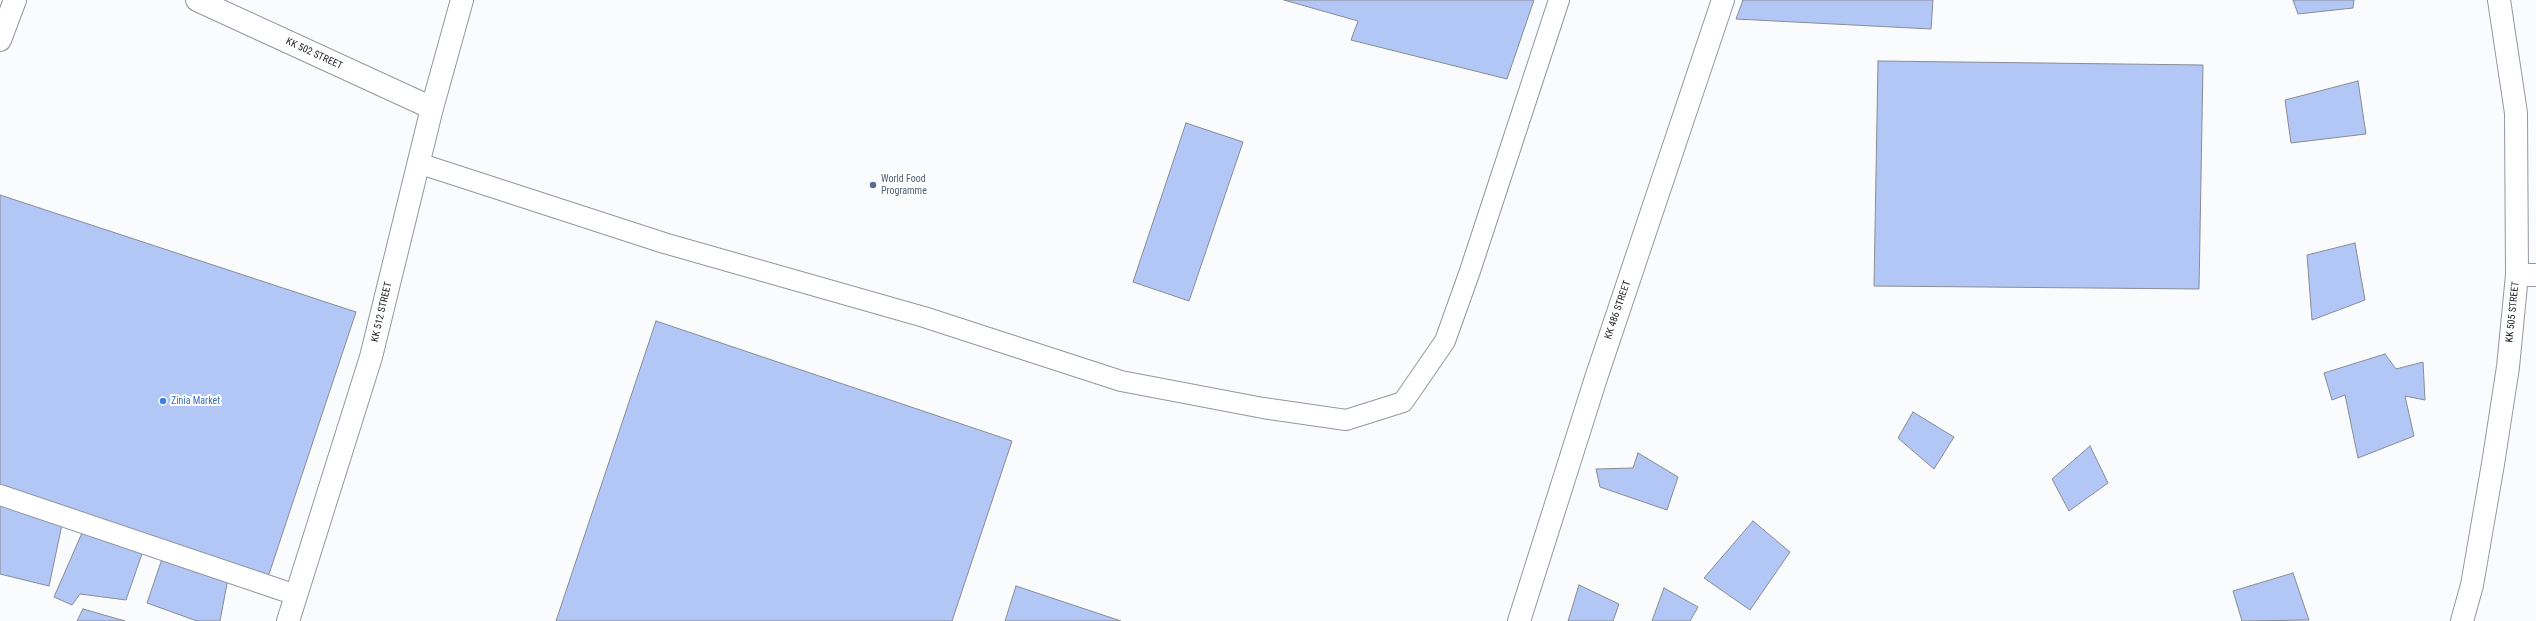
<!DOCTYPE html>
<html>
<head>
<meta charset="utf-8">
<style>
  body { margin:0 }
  canvas { display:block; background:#fafbfd }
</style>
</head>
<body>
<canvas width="2536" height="621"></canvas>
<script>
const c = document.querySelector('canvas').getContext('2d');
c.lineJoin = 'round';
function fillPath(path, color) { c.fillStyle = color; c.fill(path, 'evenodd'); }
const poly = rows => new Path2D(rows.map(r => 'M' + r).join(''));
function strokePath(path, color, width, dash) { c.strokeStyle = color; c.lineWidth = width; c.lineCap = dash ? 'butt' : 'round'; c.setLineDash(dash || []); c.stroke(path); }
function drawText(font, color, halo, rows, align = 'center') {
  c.font = font + ' "Roboto Condensed",sans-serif'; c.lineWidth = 4; c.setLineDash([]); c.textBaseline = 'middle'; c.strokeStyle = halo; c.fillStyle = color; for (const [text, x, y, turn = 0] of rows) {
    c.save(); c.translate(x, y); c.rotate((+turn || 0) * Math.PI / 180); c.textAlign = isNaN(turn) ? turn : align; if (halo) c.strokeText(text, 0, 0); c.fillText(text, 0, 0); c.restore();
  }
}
const building = poly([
  [1284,0,1534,0,1507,79,1351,40,1358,21,1284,0],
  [1743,0,1933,0,1931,29,1736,19,1743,0],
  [2293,0,2354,0,2353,8,2298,14,2293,0],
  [1878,61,2203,65,2199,289,1874,286,1878,61],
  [2358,81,2366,134,2291,143,2285,100,2358,81],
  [1186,123,1243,142,1189,301,1133,282,1186,123],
  [0,195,356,312,268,577,0,490,0,195],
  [2355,243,2365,300,2312,320,2307,255,2355,243],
  [656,321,1012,441,952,621,556,621,656,321],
  [2385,354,2396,369,2423,362,2425,400,2405,396,2414,436,2358,458,2345,395,2332,400,2324,373,2385,354],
  [1913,412,1954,437,1934,469,1898,438,1913,412],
  [2090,446,2108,483,2069,511,2052,479,2090,446],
  [1638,453,1678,477,1667,510,1600,487,1596,469,1633,468,1638,453],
  [0,503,63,520,49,586,0,574,0,503],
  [1753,521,1790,552,1750,610,1704,578,1753,521],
  [85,526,144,548,126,600,80,594,72,605,54,597,85,526],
  [164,553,229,573,220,621,197,621,147,603,164,553],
  [2293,573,2309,620,2242,621,2233,591,2293,573],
  [1579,585,1619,604,1613,621,1568,621,1579,585],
  [1016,586,1121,621,1005,621,1016,586],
  [1664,588,1698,607,1690,621,1652,621,1664,588],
  [83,609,125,621,77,621,83,609]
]);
fillPath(building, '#b2c7f5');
strokePath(building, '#888c95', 1);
const service = poly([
  [418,163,664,243,924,317,1121,381,1263,408,1346,420,1403,402,1445,341,1470,271,1559,0],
  [0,495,296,595]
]);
const minor = poly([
  [197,0,432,108],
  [0,40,15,0],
  [2517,275,2536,275],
  [288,621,371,357,432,108,462,0],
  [1519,621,1596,378,1723,0],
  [2462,621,2472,585,2493,464,2508,367,2517,275,2516,113,2499,0]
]);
strokePath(service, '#9397a0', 22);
strokePath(minor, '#9397a0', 24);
strokePath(service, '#fff', 20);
strokePath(minor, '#fff', 22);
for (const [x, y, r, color] of [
  [873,185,4,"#5c6f8a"],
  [163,401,4,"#3f7fe0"]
]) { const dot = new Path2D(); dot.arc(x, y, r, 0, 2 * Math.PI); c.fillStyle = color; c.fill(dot); strokePath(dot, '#fff', 1.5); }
drawText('10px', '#222428', '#fff', [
  ["KK 502 STREET",314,54,25],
  ["KK 486 STREET",1618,310,-71],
  ["KK 512 STREET",382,312,-77],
  ["KK 505 STREET",2513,312,-84]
]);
drawText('10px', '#4e5e75', '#fff', [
  ["World Food",881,179],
  ["Programme",881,191]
], 'left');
drawText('10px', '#366cbe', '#fff', [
  ["Zinia Market",171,401]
], 'left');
</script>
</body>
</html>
